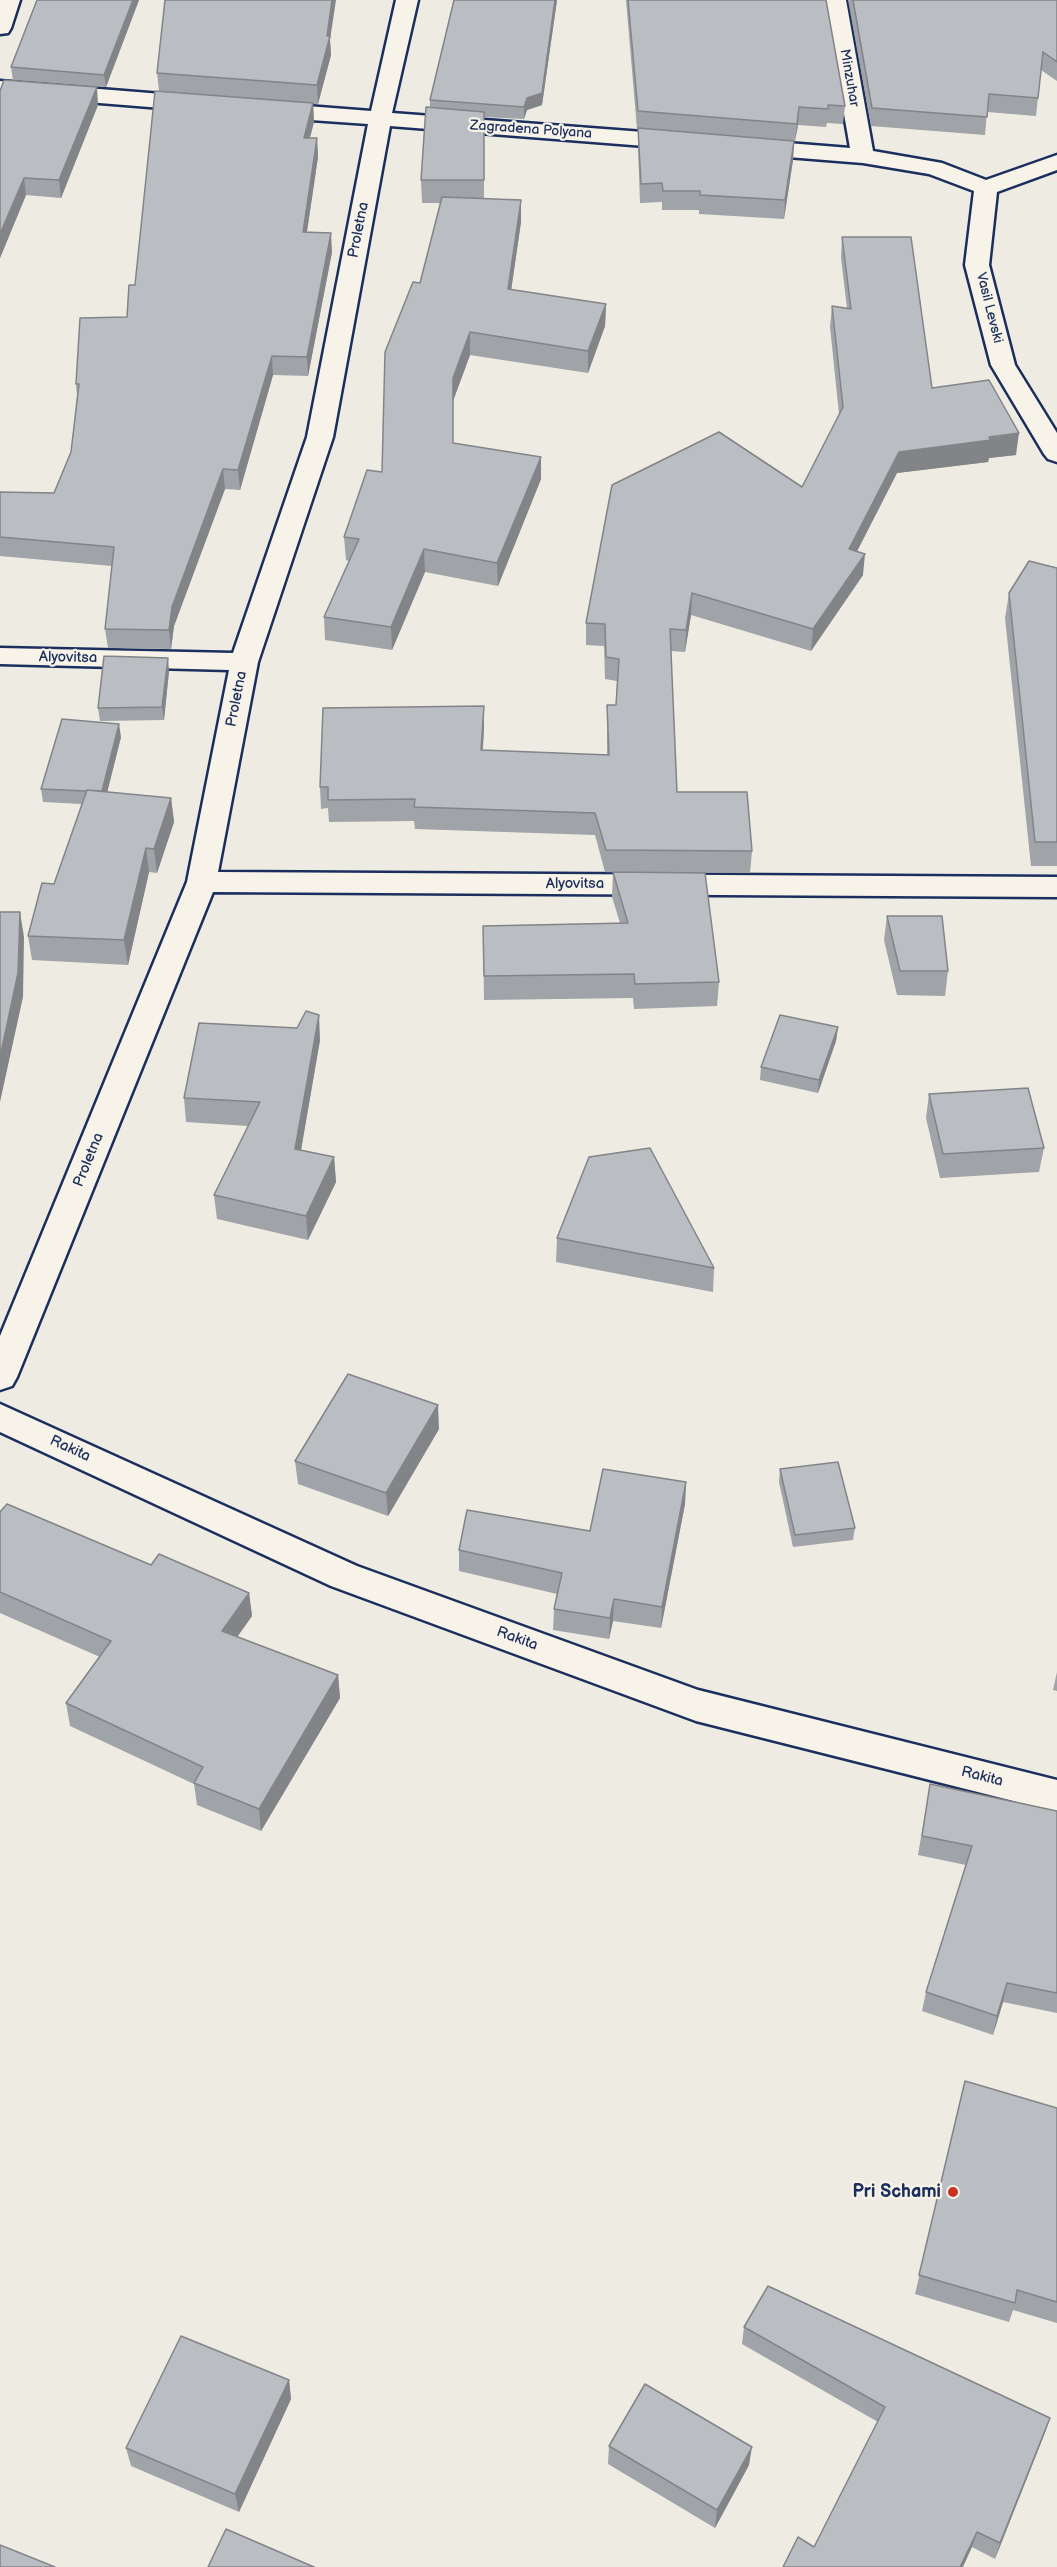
<!DOCTYPE html>
<html>
<head>
<meta charset="utf-8">
<style>
  body { margin:0 }
  canvas { display:block; background:#eeebe2 }
</style>
</head>
<body>
<canvas width="1057" height="2567"></canvas>
<script>
const c = document.querySelector('canvas').getContext('2d');
c.lineJoin = 'round';
const poly = rows => new Path2D(rows.map(r => 'M' + r).join(''));
function strokePath(path, color, width, dash) { c.strokeStyle = color; c.lineWidth = width; c.lineCap = dash ? 'butt' : 'round'; c.setLineDash(dash || []); c.stroke(path); }
function fillPath(path, color) { c.fillStyle = color; c.fill(path, 'evenodd'); }
function drawText(font, color, halo, rows, align = 'center') {
  c.font = font + ' "Balsamiq Sans",sans-serif'; c.lineWidth = 4.5; c.setLineDash([]); c.textBaseline = 'middle'; c.strokeStyle = halo; c.fillStyle = color; for (const [text, x, y, turn = 0] of rows) {
    c.save(); c.translate(x, y); c.rotate((+turn || 0) * Math.PI / 180); c.textAlign = isNaN(turn) ? turn : align; if (halo) c.strokeText(text, 0, 0); c.fillText(text, 0, 0); c.restore();
  }
}
const minor = poly([
  [0,0,20,0,11,28,8,33,0,34,0,0],
  [396,0,418,0,392,113,683,135,691,137,694,142,691,147,683,149,390,126,333,437,258,662,218,872,1057,877,1057,897,213,892,17,1377,12,1386,0,1390,0,1336,187,882,229,670,0,664,0,648,233,653,307,437,368,124,268,117,260,115,257,110,260,105,268,103,371,111,396,0],
  [824,0,846,0,873,151,942,163,986,180,1057,155,1057,170,997,192,989,265,1015,365,1057,433,1057,462,1048,459,1044,454,991,365,965,265,974,191,929,174,863,163,750,154,742,152,739,147,742,142,750,140,850,148,824,0],
  [0,81,199,97,207,99,210,104,207,109,199,111,0,95,0,81],
  [0,1404,357,1566,698,1690,1057,1780,1057,1812,696,1721,331,1586,0,1432,0,1404]
]);
strokePath(minor, '#1b2f5e', 5);
fillPath(minor, '#f7f3e8');
fillPath(poly([
  [37,0,139,0,106,87,13,80,11,67],
  [454,0,557,0,542,105,527,110,524,119,484,117,484,198,521,222,511,290,606,304,605,326,588,373,470,355,453,401,453,443,541,457,541,479,498,586,425,572,392,650,325,640,324,617,349,561,346,560,344,537,382,472,440,203,422,203,421,180,430,107,430,100],
  [626,0,826,0,845,106,843,124,827,123,826,127,798,125,795,141,794,141,793,160,784,219,699,214,699,210,662,210,662,202,640,203,638,147,638,129,637,129],
  [848,0,1057,0,1057,81,1041,70,1036,116,987,112,985,135,871,126],
  [330,40,331,55,318,104,313,104,314,122,310,138,317,138,318,157,307,232,332,252,308,376,273,375,240,490,225,489,174,626,171,649,108,648,105,629,112,566,0,556,0,492,54,493,71,452,77,396,76,384,127,317,135,285,159,91,157,73],
  [0,91,98,105,61,198,26,195,0,258],
  [842,237,932,388,1016,455,989,458,988,462,897,473,857,551,863,575,811,651,691,615,685,652,671,651,677,792,752,851,750,873,605,872,595,835,415,829,414,821,329,822,328,808,321,809,320,787,484,706,484,728,483,750,607,755,607,705,616,705,617,681,605,679,604,646,586,645,586,623,802,487,839,414,830,327,832,306,847,308,841,258],
  [1057,568,1057,866,1031,866,1005,618,1009,593],
  [169,671,164,720,100,721,98,708],
  [121,737,107,792,171,798,174,822,157,873,149,872,128,965,32,960,28,936,54,884,82,804,43,802,41,789],
  [613,872,719,982,717,1006,634,1009,633,998,484,1000,483,926,620,923,612,897],
  [887,916,948,971,945,996,897,995,884,940],
  [838,1027,836,1041,818,1093,760,1080,761,1067],
  [320,1040,301,1150,334,1157,336,1182,308,1240,217,1219,214,1195,248,1126,186,1122,184,1098],
  [929,1094,1044,1148,1039,1172,940,1178,926,1118],
  [557,1238,714,1268,713,1292,556,1262],
  [439,1429,388,1516,298,1484,295,1461],
  [780,1469,855,1528,853,1540,793,1547,779,1482],
  [686,1482,685,1504,661,1628,613,1621,609,1639,553,1630,554,1609,557,1594,459,1571,459,1550,590,1531],
  [0,1512,151,1565,249,1593,252,1616,237,1637,338,1675,340,1698,261,1831,197,1805,194,1784,70,1726,66,1703,100,1657,0,1613],
  [1057,1672,1057,1691,1053,1690],
  [930,1784,1057,1811,1057,2013,1003,2002,993,2035,922,2011,926,1992,966,1865,918,1855],
  [965,2081,1057,2108,1057,2323,1013,2310,1009,2322,915,2294],
  [744,2327,1050,2418,1044,2435,995,2559,972,2547,814,2547,878,2422,742,2344],
  [289,2380,291,2399,239,2512,131,2466,126,2448],
  [609,2446,749,2465,715,2528,608,2464]
]), '#a0a3a7');
fillPath(poly([
  [133,0,139,0,106,87,104,75],
  [332,0,336,0,330,40,331,55,318,104,317,85,327,36],
  [555,0,557,0,542,105,527,110,524,119,524,107],
  [97,87,98,105,61,198,59,180],
  [313,103,314,122,305,156,304,138],
  [799,107,798,125,795,141],
  [317,138,318,157,304,251,303,232],
  [794,141,793,160,784,219,785,200],
  [24,178,26,195,0,258,0,234],
  [521,200,521,222,508,312,508,289],
  [331,233,332,252,308,376,307,357],
  [606,304,605,326,588,373,588,351],
  [470,332,470,355,453,401,453,378],
  [272,356,273,375,240,490,238,470],
  [1019,433,1016,455,989,458,988,462,897,473,847,571,849,549,899,452],
  [541,457,541,479,498,586,497,563],
  [223,469,225,489,174,626,171,649,169,630,172,607],
  [424,549,425,572,392,650,391,627],
  [865,554,863,575,811,651,813,629],
  [692,593,691,615,685,652,686,630],
  [168,658,169,671,164,720,162,707],
  [484,706,484,728,481,771,481,750],
  [119,724,121,737,104,805,102,792],
  [171,798,174,822,157,873,154,849],
  [146,848,149,872,128,965,124,940],
  [20,912,24,937,23,997,0,1102,0,1057],
  [319,1015,320,1040,297,1173,295,1149],
  [838,1027,836,1041,818,1093,819,1080],
  [334,1157,336,1182,308,1240,306,1216],
  [438,1405,439,1429,388,1516,386,1493],
  [686,1482,685,1504,661,1628,662,1607],
  [249,1593,252,1616,225,1654,222,1631],
  [614,1599,613,1621,609,1639,610,1618],
  [338,1675,340,1698,261,1831,259,1809],
  [1007,1983,1003,2002,993,2035,997,2016],
  [289,2380,291,2399,239,2512,235,2494],
  [1050,2418,1044,2435,995,2559,1000,2543],
  [752,2447,749,2465,715,2528,717,2510],
  [977,2532,972,2547,963,2567,960,2567]
]), '#828488');
const building = poly([
  [37,0,133,0,104,75,11,67,37,0],
  [165,0,332,0,327,36,330,36,317,85,157,73,165,0],
  [454,0,555,0,542,93,527,98,524,107,430,100,454,0],
  [628,0,826,0,845,106,828,105,828,109,799,107,797,124,638,111,628,0],
  [853,0,1057,0,1057,62,1043,52,1038,98,989,94,987,117,872,108,853,0],
  [4,80,97,87,59,180,24,178,0,234,0,91,4,80],
  [155,91,313,103,304,138,317,138,303,232,331,233,307,357,272,356,238,470,223,469,172,607,169,630,105,629,114,547,0,537,0,492,54,493,71,452,79,384,76,384,80,318,127,317,129,285,135,285,155,91],
  [426,107,484,112,484,180,421,180,426,107],
  [638,128,794,141,785,200,700,195,700,191,663,191,662,183,641,184,638,128],
  [442,197,521,200,508,289,606,304,588,351,470,332,453,378,453,443,541,457,497,563,424,549,391,627,324,617,359,539,344,537,367,470,382,472,385,352,413,282,420,283,442,197],
  [842,237,911,237,932,388,989,380,1019,433,989,437,991,440,899,452,849,549,865,554,813,629,692,593,686,630,670,629,677,792,747,792,752,851,606,850,595,813,414,807,415,799,328,800,328,787,320,787,323,708,484,706,481,750,609,755,607,705,616,705,619,659,606,657,605,624,586,623,612,485,719,432,802,487,843,407,832,306,851,309,842,237],
  [1029,561,1057,568,1057,842,1035,842,1009,593,1029,561],
  [104,656,168,658,162,707,98,708,104,656],
  [62,719,119,724,102,791,87,790,86,791,41,789,62,719],
  [87,790,171,798,154,849,146,848,124,940,28,936,42,883,54,884,87,790],
  [613,872,705,873,719,982,635,984,634,974,484,976,483,926,628,923,613,872],
  [0,912,20,912,18,973,0,1057,0,912],
  [887,916,942,916,948,971,900,971,887,916],
  [306,1011,319,1015,295,1149,334,1157,306,1216,214,1195,260,1102,184,1098,199,1023,297,1028,306,1011],
  [780,1015,838,1027,819,1080,761,1067,780,1015],
  [1028,1088,1044,1148,943,1154,929,1094,1028,1088],
  [650,1148,714,1268,557,1238,589,1157,650,1148],
  [348,1374,438,1405,386,1493,295,1461,348,1374],
  [838,1462,855,1528,795,1535,780,1469,838,1462],
  [603,1469,686,1482,662,1607,614,1599,610,1618,554,1609,562,1573,459,1550,467,1510,590,1531,603,1469],
  [7,1504,151,1565,159,1554,249,1593,222,1631,338,1675,259,1809,194,1783,203,1767,66,1703,111,1641,0,1592,0,1512,7,1504],
  [930,1784,1057,1811,1057,1993,1007,1983,997,2016,926,1992,972,1846,922,1836,930,1784],
  [965,2081,1057,2108,1057,2302,1017,2290,1015,2303,919,2275,965,2081],
  [768,2286,1050,2418,1000,2543,977,2532,960,2567,783,2567,798,2537,814,2547,885,2407,744,2327,768,2286],
  [181,2336,289,2380,235,2494,126,2448,181,2336],
  [645,2384,752,2447,717,2510,609,2446,645,2384],
  [226,2529,314,2567,208,2567,226,2529],
  [0,2545,55,2567,0,2567,0,2545]
]);
fillPath(building, '#babdc2');
strokePath(building, '#828488', 1.5);
for (const [x, y, r, color] of [
  [953,2192,6,"#c8321e"]
]) { const dot = new Path2D(); dot.arc(x, y, r, 0, 2 * Math.PI); c.fillStyle = color; c.fill(dot); strokePath(dot, '#f7f3e8', 2); }
drawText('14px', '#1b2f5e', '#f7f3e8', [
  ["Minzuhar",849,78,80],
  ["Zagradena Polyana",531,130,4],
  ["Vasil Levski",989,308,76]
]);
drawText('15px', '#1b2f5e', '#f7f3e8', [
  ["Proletna",359,230,-79],
  ["Alyovitsa",68,658,1],
  ["Proletna",237,699,-79],
  ["Alyovitsa",575,884],
  ["Proletna",89,1160,-68],
  ["Rakita",70,1449,25],
  ["Rakita",517,1639,20],
  ["Rakita",982,1777,14]
]);
drawText('bold 18px', '#1b2f5e', '#f7f3e8', [
  ["Pri Schami",941,2192]
], 'right');
</script>
</body>
</html>
